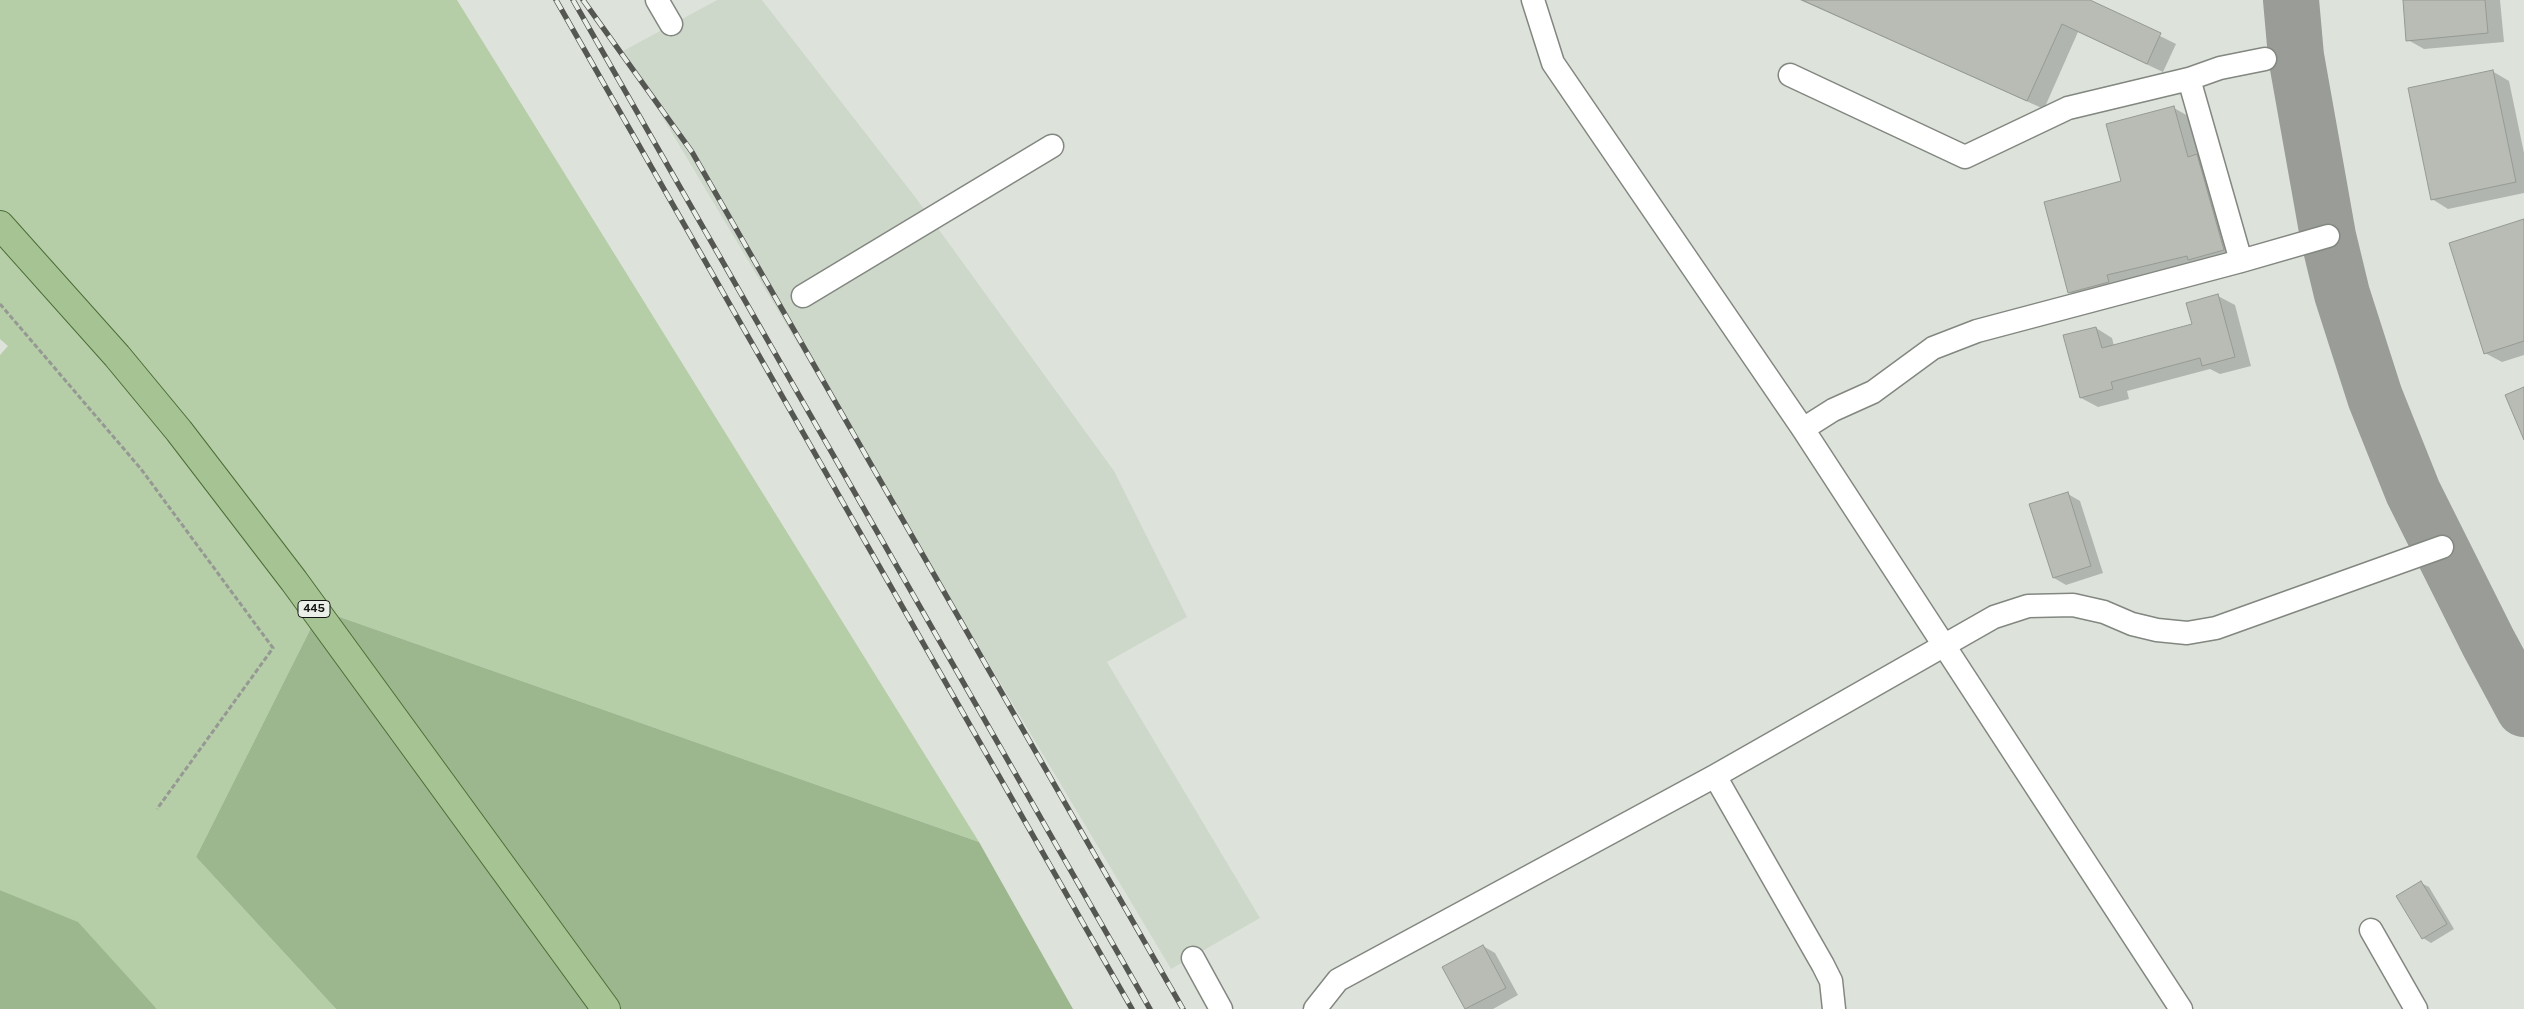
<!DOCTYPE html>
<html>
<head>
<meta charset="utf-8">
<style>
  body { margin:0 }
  canvas { display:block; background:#dde2db }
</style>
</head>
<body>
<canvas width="2524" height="1009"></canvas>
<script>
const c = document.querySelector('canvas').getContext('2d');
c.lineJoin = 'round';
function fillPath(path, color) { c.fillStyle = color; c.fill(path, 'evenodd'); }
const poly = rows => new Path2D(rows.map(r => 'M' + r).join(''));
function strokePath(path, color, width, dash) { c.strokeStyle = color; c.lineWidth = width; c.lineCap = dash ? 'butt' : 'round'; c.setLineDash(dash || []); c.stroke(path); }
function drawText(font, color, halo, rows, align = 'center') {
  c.font = font + ' "Public Sans",sans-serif'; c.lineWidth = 4.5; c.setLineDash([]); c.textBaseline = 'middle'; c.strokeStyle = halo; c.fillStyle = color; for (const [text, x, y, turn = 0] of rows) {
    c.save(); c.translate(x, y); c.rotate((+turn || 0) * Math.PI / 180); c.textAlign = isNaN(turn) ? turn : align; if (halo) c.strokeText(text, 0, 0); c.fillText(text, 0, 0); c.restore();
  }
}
fillPath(poly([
  [717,0,762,0,916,198,1114,471,1187,617,1107,662,1260,918,1171,969,623,51]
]), '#ced8ca');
fillPath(poly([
  [0,0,457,0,979,842,320,610,196,857,336,1009,157,1009,77,922,0,890,0,355,8,346,0,339]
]), '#b5cea7');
fillPath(poly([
  [320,610,979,842,1073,1009,336,1009,196,857],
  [0,890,78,922,157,1009,0,1009]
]), '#9cb78d');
fillPath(poly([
  [1800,0,2070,0,2100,6,2176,44,2163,72,2078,32,2044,109],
  [2404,0,2500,0,2504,42,2424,49,2408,40],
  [2492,71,2509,81,2524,153,2524,193,2448,209,2432,199],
  [2174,108,2190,117,2240,259,2085,302,2069,292,2122,182],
  [2524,222,2524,355,2502,362,2485,353],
  [2218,296,2235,305,2251,366,2220,374,2210,369,2127,391,2129,399,2098,407,2081,398,2096,328,2112,338,2114,346,2193,325],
  [2068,494,2080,501,2103,573,2066,585,2054,578],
  [2421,883,2429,887,2454,929,2431,943,2423,938],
  [1483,946,1495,953,1518,995,1493,1009,1466,1009,1443,967]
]), '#0003');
strokePath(poly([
  [2291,0,2296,56,2328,236,2342,294,2375,397,2413,492,2488,642,2524,709]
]), '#999c97', 56);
const building = poly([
  [1802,0,2090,0,2161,33,2147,64,2062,24,2027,101,1802,0],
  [2403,0,2485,0,2488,33,2406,41,2403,0],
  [2493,70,2516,182,2431,200,2408,88,2493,70],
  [2174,106,2188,157,2197,154,2224,250,2188,260,2187,256,2107,275,2109,282,2068,293,2044,202,2121,181,2106,124,2174,106],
  [2524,219,2524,341,2484,354,2449,243,2524,219],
  [2218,294,2235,357,2202,366,2200,358,2111,382,2113,389,2080,398,2063,335,2096,327,2102,348,2192,324,2186,303,2218,294],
  [2524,387,2524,440,2505,395,2524,387],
  [2068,492,2091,566,2053,578,2029,504,2068,492],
  [2421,881,2447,924,2422,939,2396,896,2421,881],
  [1483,945,1506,988,1465,1009,1442,967,1483,945]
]);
fillPath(building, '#b8bcb5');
strokePath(building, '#959a93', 1);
const minor = poly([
  [657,0,671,24],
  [1533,0,1553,63,1803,429,2181,1009],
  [1790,75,1965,157,2068,108,2189,79,2220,68,2265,59],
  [2189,79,2241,261],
  [803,296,1052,146],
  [1803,429,1833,410,1873,392,1933,348,1977,331,2241,261,2328,236],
  [1715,776,1823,965,1831,981,1834,1009],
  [2371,930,2416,1009],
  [1193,958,1221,1009],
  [1315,1009,1338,980,1715,776,1994,617,2028,606,2073,605,2104,612,2132,624,2157,630,2187,633,2216,628,2442,547]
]);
const major = poly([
  [0,225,117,356,179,431,294,581,606,1009]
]);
strokePath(minor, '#828780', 25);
strokePath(major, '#4c6d37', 30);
strokePath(poly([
  [0,304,141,469,273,648,157,809]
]), '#959893', 3, [5, 2.5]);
strokePath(minor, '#fff', 22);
strokePath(major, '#a6c493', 28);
const rail = poly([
  [556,0,1132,1009],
  [573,0,1150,1009],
  [583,0,692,152,1183,1009]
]);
strokePath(rail, '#555753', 5.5);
strokePath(rail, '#eaefe8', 4, [11]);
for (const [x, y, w] of [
  [314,609,32]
]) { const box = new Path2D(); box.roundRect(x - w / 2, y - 8.5, w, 17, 4); c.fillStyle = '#eaefe8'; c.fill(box); strokePath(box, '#131412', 1); }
drawText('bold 11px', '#131412', null, [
  ["445",314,609]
]);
</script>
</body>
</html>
